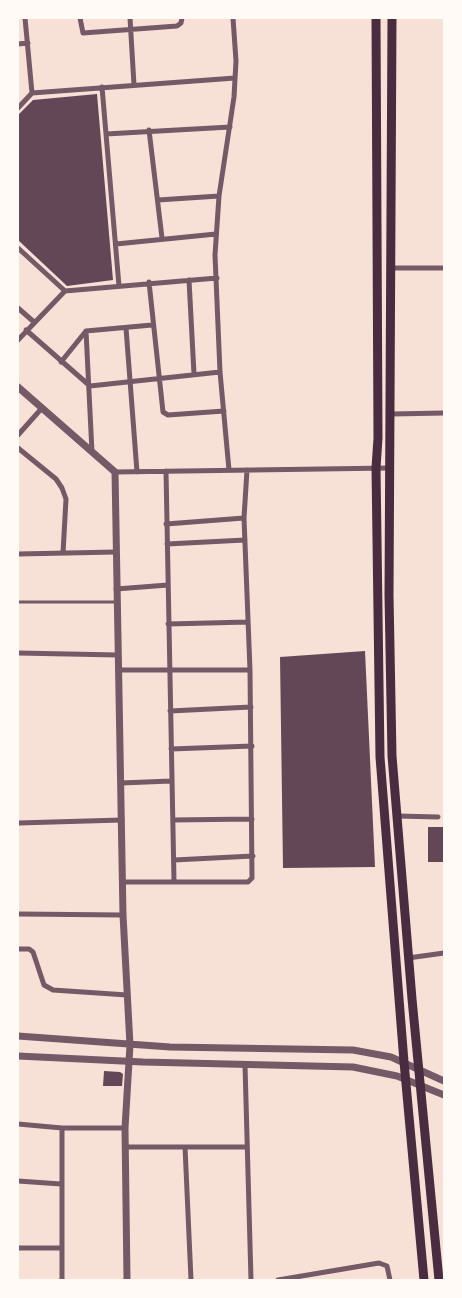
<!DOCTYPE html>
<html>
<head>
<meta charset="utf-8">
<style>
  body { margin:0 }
  #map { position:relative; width:462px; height:1298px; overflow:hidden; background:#f7e1d7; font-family:Helvetica,sans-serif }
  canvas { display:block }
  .frame { position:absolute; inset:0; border:19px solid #fffaf5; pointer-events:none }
</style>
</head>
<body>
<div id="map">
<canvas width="462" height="1298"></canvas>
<div class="frame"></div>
</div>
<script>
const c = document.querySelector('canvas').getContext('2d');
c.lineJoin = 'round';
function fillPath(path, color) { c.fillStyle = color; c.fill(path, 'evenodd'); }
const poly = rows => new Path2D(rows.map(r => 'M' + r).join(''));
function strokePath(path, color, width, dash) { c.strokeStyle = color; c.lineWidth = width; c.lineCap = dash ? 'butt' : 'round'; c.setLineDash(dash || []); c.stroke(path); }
fillPath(poly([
  [97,94,113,280,67,286,18,240,18,115,33,100],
  [365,651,375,867,283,868,280,657],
  [428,827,444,827,444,862,428,862],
  [104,1071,120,1072,123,1074,122,1086,103,1086]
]), '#644757');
strokePath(poly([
  [18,602,116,602]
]), '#755966', 3);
strokePath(poly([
  [25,18,32,93],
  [80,18,83,33,177,26,181,23,182,18],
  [130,18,134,85],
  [18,44,28,43],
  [102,87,119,286],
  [18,108,32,93,235,78],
  [149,130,162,238],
  [106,134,230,127],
  [158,200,219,196],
  [116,244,216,234],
  [18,248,65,291],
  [391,268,444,268],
  [189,280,194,374],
  [149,282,163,412,168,415,224,411],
  [18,308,34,322],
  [126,328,137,472],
  [26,330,90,386,220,372],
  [86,331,92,452],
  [18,340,65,291,217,278],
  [61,362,86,331,152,325],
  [392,414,444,413],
  [18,435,42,408],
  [18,448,56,479,62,488,66,499,63,553],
  [229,470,220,372,215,255,219,196,234,97,236,61,233,18],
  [166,471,174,881],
  [115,472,390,468],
  [166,524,244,518],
  [167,544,245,540],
  [18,554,116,552],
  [116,589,168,585],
  [168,624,248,622],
  [18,653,118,655],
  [118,670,250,670],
  [170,711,251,707],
  [171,749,252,746],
  [121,783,171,781],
  [397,816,438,817],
  [173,820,252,819],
  [18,823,122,820],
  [174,860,253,856],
  [123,882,248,882,252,878,250,670,244,518,247,470],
  [18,914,123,915],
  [18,949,29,949,33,952,44,985,53,990,127,995],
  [408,958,444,953],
  [245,1065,251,1280],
  [18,1124,62,1128,125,1128],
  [62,1128,62,1280],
  [126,1147,247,1147],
  [185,1147,191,1280],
  [18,1181,61,1184],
  [18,1248,62,1248],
  [278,1280,379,1263,387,1266,390,1280]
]), '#755966', 5);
strokePath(poly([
  [18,387,115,472,123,915,130,1045,125,1128,127,1280],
  [18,1036,170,1047,353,1050,391,1057,444,1081],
  [18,1056,143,1062,353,1067,397,1076,444,1095]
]), '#755966', 7);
strokePath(poly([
  [376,18,378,438,376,468,380,757,404,1062,424,1280],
  [392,18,389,595,392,756,412,999,439,1280]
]), '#4a2c40', 9);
</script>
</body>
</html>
